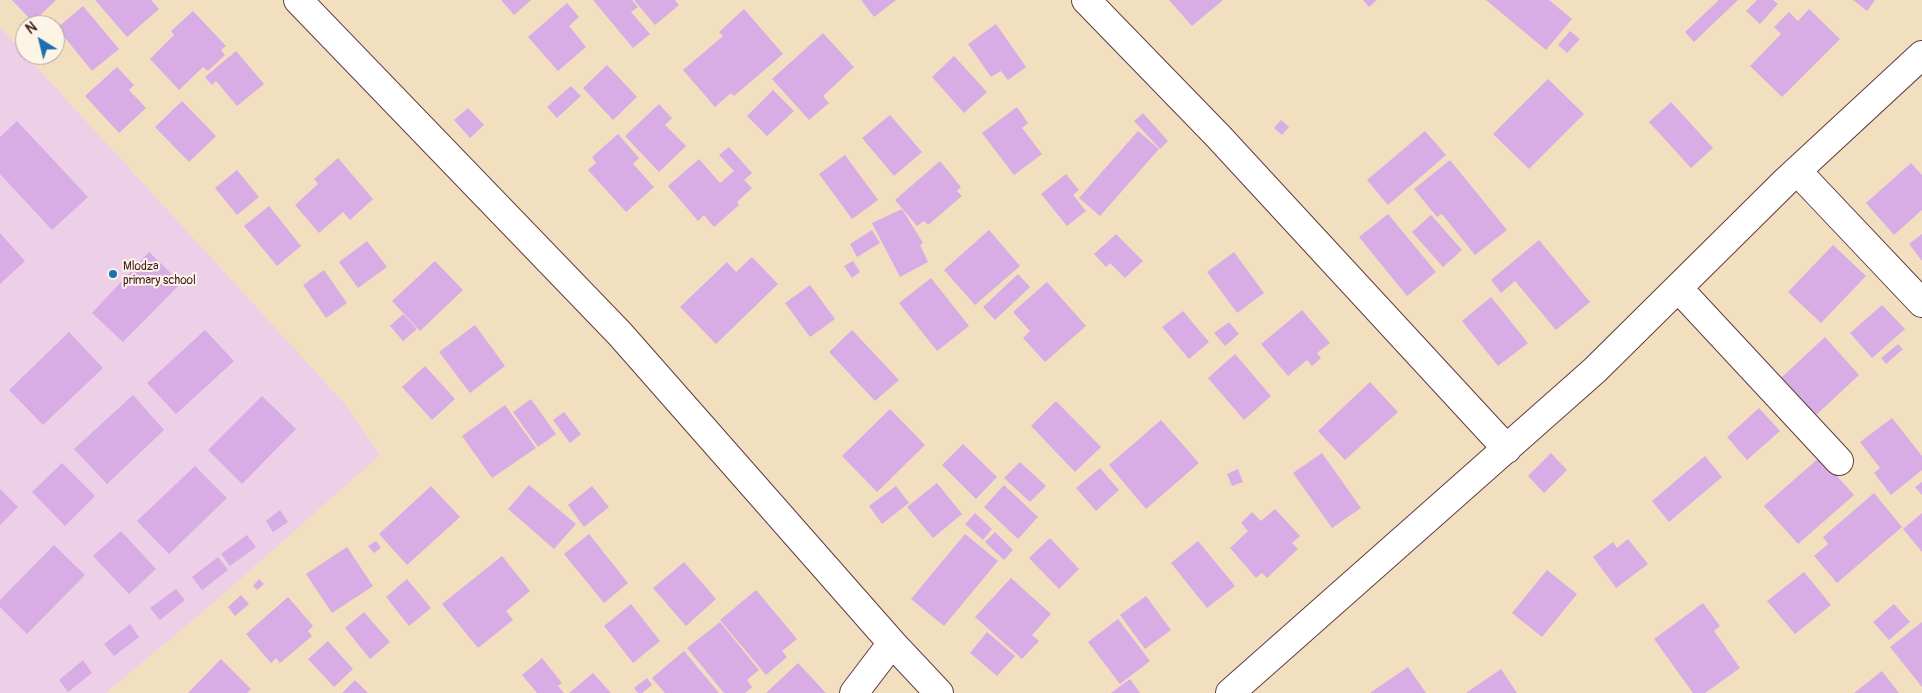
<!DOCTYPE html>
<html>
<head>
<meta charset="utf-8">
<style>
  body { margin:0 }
  #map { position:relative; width:1922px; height:693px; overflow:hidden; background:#f2dfc0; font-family:Pangolin,sans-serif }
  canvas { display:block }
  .north { position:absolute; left:15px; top:15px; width:50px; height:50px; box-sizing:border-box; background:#fcf5e5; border:1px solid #b59f9b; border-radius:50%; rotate:324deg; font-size:14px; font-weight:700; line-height:20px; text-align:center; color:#4a1f2b }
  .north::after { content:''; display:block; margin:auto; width:18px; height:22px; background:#1f6fb2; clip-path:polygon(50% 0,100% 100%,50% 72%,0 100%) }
</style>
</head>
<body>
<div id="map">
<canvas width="1922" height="693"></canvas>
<div class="north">N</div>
</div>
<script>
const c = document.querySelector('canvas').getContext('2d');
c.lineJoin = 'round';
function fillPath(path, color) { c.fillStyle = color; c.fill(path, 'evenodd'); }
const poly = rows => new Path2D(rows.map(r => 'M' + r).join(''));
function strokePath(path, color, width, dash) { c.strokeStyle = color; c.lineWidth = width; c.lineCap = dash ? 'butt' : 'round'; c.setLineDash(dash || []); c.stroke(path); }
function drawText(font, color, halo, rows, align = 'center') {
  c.font = font + ' Pangolin,sans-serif'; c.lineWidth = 4; c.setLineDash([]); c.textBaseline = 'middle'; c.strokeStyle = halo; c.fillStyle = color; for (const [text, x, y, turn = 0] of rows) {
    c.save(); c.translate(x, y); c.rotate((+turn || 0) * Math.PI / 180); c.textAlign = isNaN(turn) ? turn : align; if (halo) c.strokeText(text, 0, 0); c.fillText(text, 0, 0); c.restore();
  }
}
fillPath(poly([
  [0,27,344,403,380,455,212,604,106,693,0,693]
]), '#edd0e8');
fillPath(poly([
  [12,0,56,0,33,22],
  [95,0,151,0,159,9,127,37],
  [501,0,531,0,514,15],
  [593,0,632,0,638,7,631,12,650,34,633,48],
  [634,0,675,0,679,5,655,25],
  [861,0,896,0,874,17],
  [1169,0,1223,0,1192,26],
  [1363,0,1377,0,1369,7],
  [1486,0,1549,0,1572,19,1546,50],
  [1719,0,1738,0,1694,42,1685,32],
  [1757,0,1773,0,1778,4,1760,24,1746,11],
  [1853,0,1875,0,1867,11],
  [567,3,579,17,569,26,586,47,558,71,528,37],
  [83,6,119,49,92,71,57,28],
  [744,9,783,54,734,96,731,93,715,107,683,70,723,36,719,32],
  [1809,9,1840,39,1782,97,1750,66,1781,34,1774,27,1789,12,1798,21],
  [193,11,226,46,221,50,225,55,208,71,203,67,179,90,150,59,174,35,171,31],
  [996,24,1026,67,1008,80,1001,71,991,77,968,44],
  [1570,31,1580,39,1567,53,1558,45],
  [823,33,854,67,823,96,829,103,809,120,772,79],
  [236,51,264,84,237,106,216,81,212,85,205,77],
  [954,56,987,92,964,113,932,77],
  [607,65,637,97,613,120,583,88],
  [117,67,134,85,129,90,146,108,119,133,85,96],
  [1548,79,1584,114,1529,169,1493,134],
  [571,86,581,96,557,118,547,107],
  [773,90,794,111,767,136,747,116],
  [182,101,216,136,189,162,155,127],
  [1671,102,1713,148,1691,168,1649,122],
  [659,104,672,118,665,125,686,146,659,172,625,136],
  [1017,107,1028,123,1022,128,1042,154,1014,175,982,133],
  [468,108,484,125,470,138,454,120],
  [1143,113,1168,141,1160,149,1134,121],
  [890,115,922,152,894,176,862,138],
  [1281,120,1289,127,1282,135,1274,128],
  [17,121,88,197,52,230,0,174,0,137],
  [1138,131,1159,149,1100,216,1079,198],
  [1425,131,1446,155,1388,205,1367,180],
  [618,134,639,158,633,164,654,187,626,212,588,170,596,163,592,157],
  [729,147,752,173,744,180,752,188,737,202,739,205,714,227,704,215,698,221,668,186,699,159,720,183,734,171,719,155],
  [845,155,878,200,852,219,819,174],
  [338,158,373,199,350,220,343,212,319,233,295,205,318,184,314,179],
  [1450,160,1507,230,1475,255,1442,214,1437,217,1414,189],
  [940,161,961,187,957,191,962,196,928,225,924,221,917,226,895,200],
  [1911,163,1922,175,1922,210,1894,235,1866,203],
  [237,170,259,197,237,215,215,188],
  [1066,174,1079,190,1073,195,1086,211,1067,226,1041,194],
  [269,206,301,246,277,266,244,226],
  [902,209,923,243,920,245,928,262,900,277,872,223],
  [1388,214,1436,272,1407,296,1359,237],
  [1431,215,1462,250,1443,267,1412,232],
  [872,230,880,243,857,257,850,244],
  [989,230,1020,266,975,305,944,270],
  [0,233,25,261,0,284],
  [1116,234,1143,261,1125,278,1110,263,1106,267,1094,254],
  [1922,234,1922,261,1909,244],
  [1539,240,1590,302,1556,330,1515,281,1501,293,1491,280],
  [367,241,387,267,358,288,339,262],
  [1833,245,1866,276,1821,323,1788,292],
  [149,252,181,283,123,342,92,313],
  [1234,252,1264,293,1237,313,1207,272],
  [752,257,778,284,716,344,680,307,727,262,736,272],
  [435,261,463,290,420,331,392,301],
  [853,261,860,272,852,278,844,266],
  [324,270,347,303,326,318,303,285],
  [1018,274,1030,287,995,320,983,307],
  [931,278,969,326,937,351,899,303],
  [1047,282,1086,326,1045,362,1023,338,1030,331,1013,312],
  [810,285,835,319,810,337,785,303],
  [1491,297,1528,343,1498,366,1462,321],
  [1882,305,1905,329,1872,358,1850,333],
  [1302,310,1330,343,1317,353,1321,358,1312,366,1307,360,1288,376,1261,344],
  [1183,311,1209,342,1189,359,1162,327],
  [403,314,417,329,403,341,390,326],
  [1229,322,1239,334,1225,346,1214,333],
  [475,325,505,366,470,393,439,352],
  [205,330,234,361,176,414,147,383],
  [852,330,899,380,875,401,829,352],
  [69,332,103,368,43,425,9,390],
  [1825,337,1859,375,1815,416,1781,378],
  [1898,344,1903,349,1886,364,1881,358],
  [1235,354,1271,396,1244,420,1208,378],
  [425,366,455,399,432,420,402,387],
  [1370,382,1398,412,1345,460,1318,431],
  [133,395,164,430,107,484,74,449],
  [262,396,296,429,242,484,208,450],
  [531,399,556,434,538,447,513,412],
  [1056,401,1101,447,1075,472,1031,426],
  [505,405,536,448,492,478,462,436],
  [1759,408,1780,431,1747,460,1727,437],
  [890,409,925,445,877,492,842,456],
  [564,412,581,434,570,443,553,420],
  [1892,418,1922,456,1922,470,1891,495,1874,473,1880,468,1860,442],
  [1161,420,1199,463,1146,509,1109,465],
  [963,444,997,477,976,499,942,465],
  [1322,453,1361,508,1332,528,1293,473],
  [1551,453,1567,470,1544,493,1528,476],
  [1705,456,1722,477,1669,522,1652,501],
  [1820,457,1854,495,1798,544,1764,506],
  [1020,462,1046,486,1030,502,1004,478],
  [62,463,95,496,65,526,32,492],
  [195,466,227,498,169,554,137,521],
  [1100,468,1119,490,1096,511,1076,488],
  [1238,469,1243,482,1232,486,1227,474],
  [1922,482,1922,495,1915,487],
  [937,483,962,514,933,538,907,507],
  [529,485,576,524,554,549,508,509],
  [1004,485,1038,517,1018,539,984,507],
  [431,486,460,517,407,565,379,534],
  [592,486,609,507,584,527,568,505],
  [896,486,909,503,882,524,869,506],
  [0,489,18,507,0,525],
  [1874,493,1902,527,1837,583,1814,556,1828,544,1823,537],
  [1275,509,1300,536,1292,543,1298,549,1267,578,1262,573,1256,578,1230,548,1248,531,1241,523,1252,512,1261,521],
  [280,510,288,522,273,532,266,521],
  [975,513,992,529,983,540,965,524],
  [1922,513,1922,552,1903,529],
  [121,531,156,569,129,594,93,556],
  [995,532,1013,550,1004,560,985,542],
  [589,534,628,583,604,603,564,554],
  [965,534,998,561,944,626,911,599],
  [247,535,256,547,230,566,221,554],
  [1050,538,1079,569,1059,589,1029,558],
  [1628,539,1648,564,1616,588,1593,557,1613,542,1617,548],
  [376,541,381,548,374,553,368,546],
  [1198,541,1235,586,1207,608,1171,563],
  [54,545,85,575,27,634,0,607,0,600],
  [347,547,373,586,332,613,306,574],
  [502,556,530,591,506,611,513,620,478,648,442,604],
  [218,557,228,570,202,590,192,577],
  [684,562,716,599,686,626,653,588],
  [1547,570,1577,594,1542,637,1512,613],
  [1804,572,1831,605,1795,634,1767,601],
  [1011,578,1051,614,1032,635,1039,641,1022,659,975,617],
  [259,579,264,584,257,590,253,586],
  [407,579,431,608,409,626,386,597],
  [176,589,185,600,160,620,150,608],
  [756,590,797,639,782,651,787,657,766,675,720,620],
  [241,595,249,604,235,616,228,607],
  [1146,596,1171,630,1145,649,1120,615],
  [288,597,313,626,308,631,312,636,280,663,276,658,271,663,246,634],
  [1703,603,1720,626,1714,631,1740,668,1705,693,1693,693,1654,639],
  [631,604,660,641,633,663,604,626],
  [1894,604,1910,622,1889,640,1873,622],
  [364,612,390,642,370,659,345,628],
  [1118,619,1150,661,1120,684,1088,642],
  [720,622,759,670,747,680,752,687,745,693,724,693,687,648],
  [1922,622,1922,687,1890,647],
  [130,624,139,637,114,656,104,644],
  [987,632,1015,656,997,676,970,653],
  [328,641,353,669,334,687,308,659],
  [684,651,719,693,665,693,652,678],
  [542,658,562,683,558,686,564,693,537,693,522,675],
  [221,659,251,689,247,693,188,693],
  [83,660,92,673,68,692,59,680],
  [798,663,826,693,766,693],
  [1408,667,1426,693,1370,693],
  [1501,669,1517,693,1466,693],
  [1882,671,1899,693,1854,693],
  [593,673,611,693,569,693],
  [647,678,652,685,642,693,638,693,634,688],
  [1130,679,1140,693,1111,693],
  [355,680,368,693,342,693]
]), '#d8ace5');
const street = poly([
  [298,0,620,334,892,643,939,693],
  [1086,0,1218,136,1507,449],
  [1797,171,1922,303],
  [1678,288,1839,461],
  [854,693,892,643],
  [1230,693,1595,370,1787,180,1922,55]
]);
strokePath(street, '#633c41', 30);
strokePath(street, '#fff', 28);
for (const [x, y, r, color] of [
  [113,274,5,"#1f6fb2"]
]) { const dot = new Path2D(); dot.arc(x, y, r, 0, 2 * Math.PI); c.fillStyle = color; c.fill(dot); strokePath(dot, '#fcf5e5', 2); }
drawText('12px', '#4a1f2b', '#fcf5e5', [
  ["Mlodza",123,267],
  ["primary school",123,281]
], 'left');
</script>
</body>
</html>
